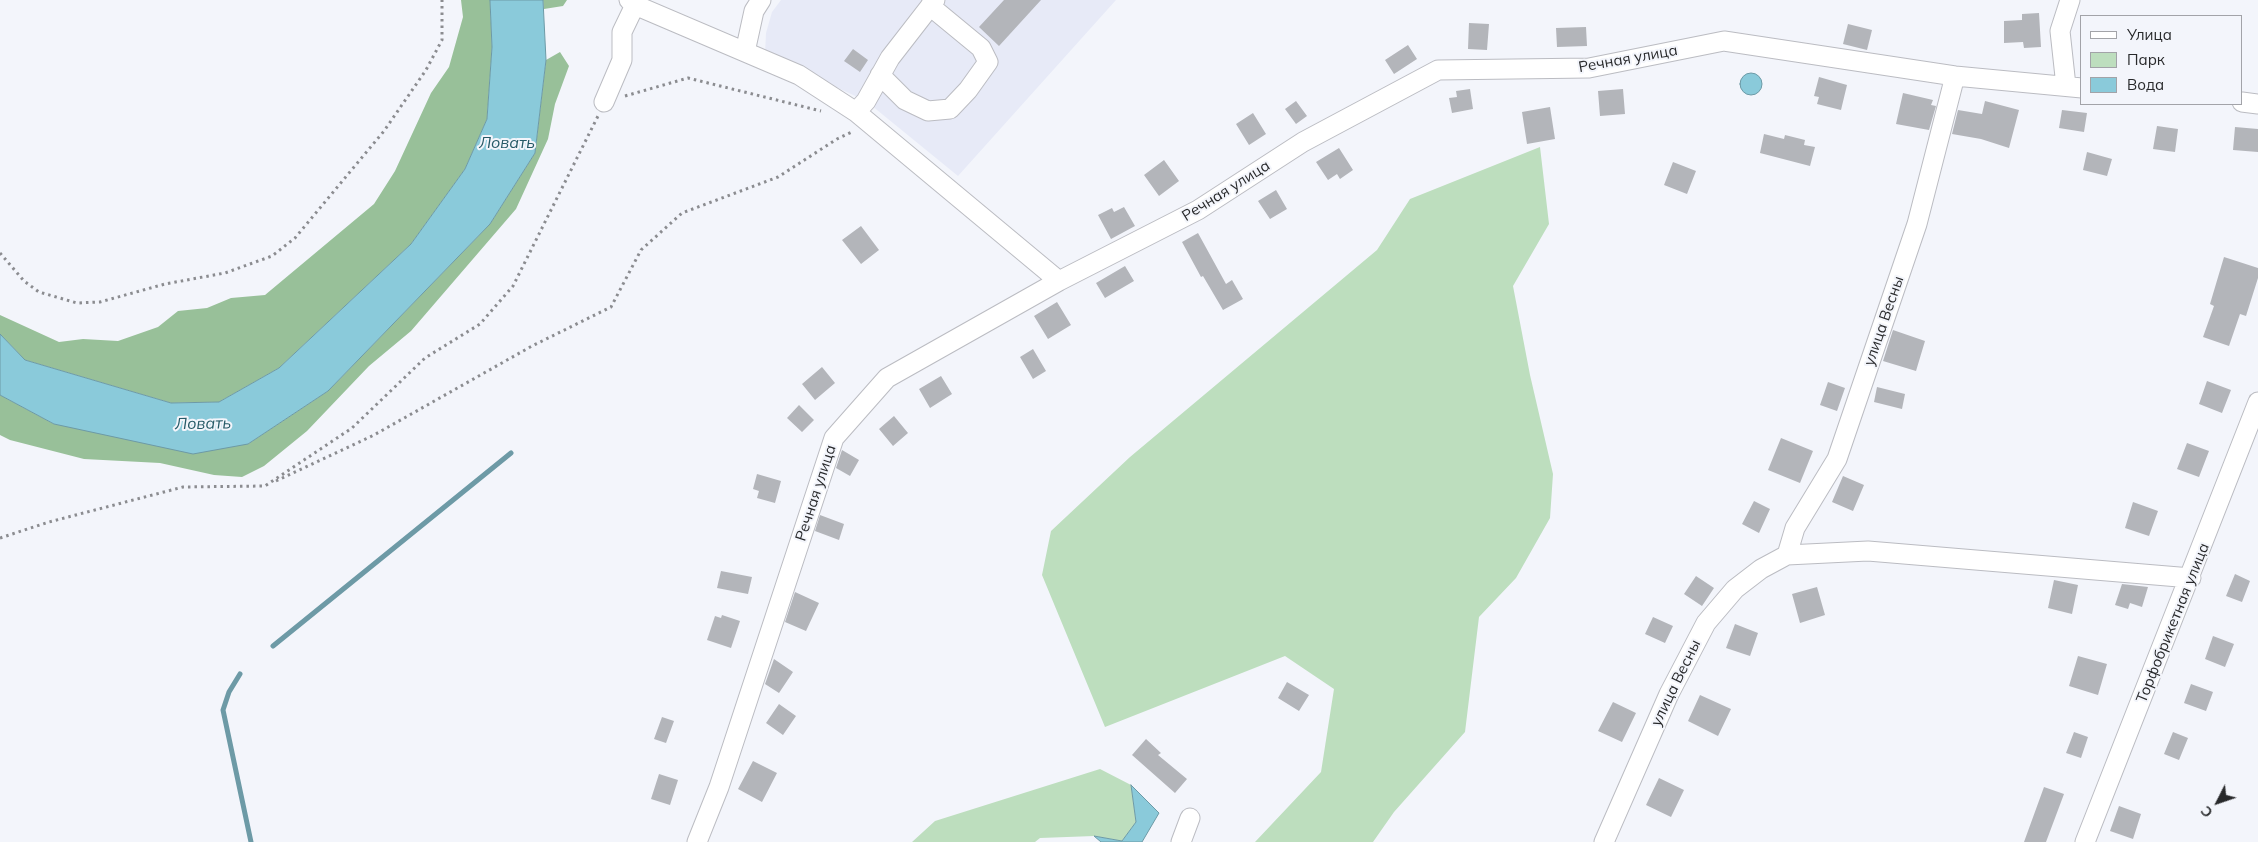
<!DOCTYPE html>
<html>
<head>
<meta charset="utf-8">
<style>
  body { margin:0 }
  #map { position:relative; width:2258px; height:842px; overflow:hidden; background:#f3f5fb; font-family:Mulish,sans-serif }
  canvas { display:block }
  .legend { position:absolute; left:2080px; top:15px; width:162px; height:90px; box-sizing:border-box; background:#f3f5fb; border:1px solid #a2a3a8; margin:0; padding:6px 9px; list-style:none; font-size:15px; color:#28292b }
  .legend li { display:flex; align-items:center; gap:10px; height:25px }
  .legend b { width:25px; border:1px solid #a2a3a8 }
  .north { position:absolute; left:2193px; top:777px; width:50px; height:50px; -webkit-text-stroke:4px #f3f5fb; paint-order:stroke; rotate:229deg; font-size:14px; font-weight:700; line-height:20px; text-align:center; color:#28292b }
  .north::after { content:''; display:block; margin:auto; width:18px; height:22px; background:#28292b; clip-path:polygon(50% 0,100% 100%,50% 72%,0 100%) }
</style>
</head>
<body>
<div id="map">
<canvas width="2258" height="842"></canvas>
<ul class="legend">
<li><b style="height:6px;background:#fff"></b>Улица</li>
<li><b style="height:14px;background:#bddebe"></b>Парк</li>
<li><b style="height:14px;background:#8acada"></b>Вода</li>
</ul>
<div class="north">С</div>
</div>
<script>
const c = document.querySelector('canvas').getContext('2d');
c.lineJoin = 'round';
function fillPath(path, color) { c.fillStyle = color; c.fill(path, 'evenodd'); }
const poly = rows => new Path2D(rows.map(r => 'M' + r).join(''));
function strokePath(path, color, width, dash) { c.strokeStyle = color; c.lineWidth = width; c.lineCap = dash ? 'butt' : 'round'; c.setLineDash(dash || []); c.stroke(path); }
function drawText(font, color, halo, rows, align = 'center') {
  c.font = font + ' Mulish,sans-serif'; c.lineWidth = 4; c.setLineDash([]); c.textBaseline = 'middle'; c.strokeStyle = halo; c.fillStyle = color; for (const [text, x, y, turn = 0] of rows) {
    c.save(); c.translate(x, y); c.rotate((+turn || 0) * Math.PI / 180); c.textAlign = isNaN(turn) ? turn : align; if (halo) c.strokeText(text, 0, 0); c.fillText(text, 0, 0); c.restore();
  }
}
fillPath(poly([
  [781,0,1116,0,958,176,866,101,765,54,766,33,772,12]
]), '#e7eaf7');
fillPath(poly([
  [1540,147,1549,224,1513,286,1530,375,1553,474,1550,518,1516,578,1479,617,1465,732,1394,812,1373,842,1255,842,1321,772,1334,689,1285,656,1105,727,1042,575,1051,531,1130,457,1377,250,1410,199],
  [1100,769,1131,785,1136,822,1122,841,1094,836,1040,838,1035,842,912,842,935,821]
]), '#bddebe');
fillPath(poly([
  [461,0,490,0,492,47,487,119,465,169,411,244,279,368,219,402,171,403,25,360,0,334,0,315,59,342,83,339,118,341,158,327,178,311,207,308,231,298,265,295,374,204,395,171,431,93,449,67,463,17],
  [543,0,567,0,563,6,544,9],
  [560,52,569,66,555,104,548,139,516,209,411,331,369,366,307,431,264,466,242,477,214,475,160,463,84,459,10,440,0,435,0,395,54,424,248,444,328,391,490,224,535,153,546,60]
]), '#98c099');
const water = poly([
  [490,0,543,0,546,60,535,153,490,224,328,391,248,444,193,454,54,424,0,395,0,334,25,360,171,403,219,402,279,368,411,244,465,169,487,119,492,47,490,0],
  '1740 84a11 11 0 1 1 22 0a11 11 0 1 1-22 0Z',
  [1131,785,1159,813,1142,842,1101,842,1094,836,1122,841,1136,822,1131,785]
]);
fillPath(water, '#8acada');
strokePath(water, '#6d9aa6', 1);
strokePath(poly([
  [273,646,511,453],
  [240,674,229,692,223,710,251,842]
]), '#6d9aa6', 5);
fillPath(poly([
  [1004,0,1041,0,999,46,979,27],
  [2039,13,2041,47,2024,48,2023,42,2004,43,2004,21,2022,20,2022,14],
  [1469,23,1489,24,1487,50,1468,49],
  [1848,24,1872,30,1867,50,1843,44],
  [1586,27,1587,46,1557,47,1556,28],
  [1408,45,1417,59,1394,74,1385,60],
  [853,49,868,60,860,72,844,61],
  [1819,77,1847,85,1841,110,1817,104,1819,97,1814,96],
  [1470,89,1473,109,1452,113,1449,98,1457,97,1456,91],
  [1623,89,1625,114,1600,116,1598,91],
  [1903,93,1933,100,1931,105,1936,106,1929,130,1896,124],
  [1296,101,1307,116,1296,124,1285,109],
  [1985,101,2019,110,2009,148,1981,139,1952,134,1958,110,1982,114],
  [1550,107,1555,139,1527,144,1522,112],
  [2062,110,2087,113,2084,132,2059,128],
  [1253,113,1266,134,1249,145,1236,124],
  [2157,126,2178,129,2175,152,2153,149],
  [2235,127,2258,129,2258,152,2233,150],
  [1764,134,1784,139,1785,135,1805,140,1804,145,1815,147,1810,166,1760,153],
  [1339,148,1353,170,1340,179,1337,174,1328,180,1316,162],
  [2087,152,2112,159,2107,176,2083,170],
  [1164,160,1179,181,1159,196,1144,175],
  [1673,162,1696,171,1687,194,1664,185],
  [1276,190,1287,209,1270,219,1258,201],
  [1124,207,1135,226,1111,239,1098,215,1112,208,1114,212],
  [861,226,879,250,861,264,842,240],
  [1198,233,1226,284,1232,280,1243,299,1223,310,1203,276,1201,277,1182,242],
  [2224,257,2258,268,2258,278,2246,316,2240,314,2229,346,2203,337,2214,306,2210,304],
  [1125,266,1134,281,1105,298,1096,283],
  [1057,302,1071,325,1048,339,1034,316],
  [1893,330,1925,341,1916,371,1883,361],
  [1033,349,1046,371,1033,379,1020,357],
  [822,367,835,383,815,400,802,384],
  [941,376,952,394,930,408,919,389],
  [2207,381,2231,390,2222,413,2199,404],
  [1828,382,1845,388,1837,411,1820,405],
  [1877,387,1905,394,1902,409,1874,402],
  [799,405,814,420,802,432,787,418],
  [894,416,908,433,893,446,879,429],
  [1781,438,1813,451,1800,483,1768,470],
  [2187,443,2209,451,2199,477,2177,469],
  [842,450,859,460,850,476,836,468],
  [757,474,781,481,775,503,757,498,759,491,753,489],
  [1843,476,1864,485,1853,511,1832,502],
  [1754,501,1770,509,1759,533,1742,524],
  [2133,502,2158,511,2149,536,2125,528],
  [820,515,844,524,839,540,815,531],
  [721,571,752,577,748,594,717,588],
  [2235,574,2250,581,2242,602,2226,596],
  [1696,576,1714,588,1702,606,1684,594],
  [2054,580,2078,585,2072,614,2048,608],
  [2122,584,2148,587,2142,607,2130,603,2128,609,2115,605],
  [1817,587,1825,615,1800,623,1792,594],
  [795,592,819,603,806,631,785,622],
  [722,615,740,621,731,648,707,640,715,616,721,618],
  [1653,617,1673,626,1665,643,1645,634],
  [1735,624,1758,633,1750,656,1726,648],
  [2213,636,2234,644,2225,667,2205,659],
  [2078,656,2107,664,2098,695,2069,686],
  [774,659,793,672,779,693,765,684],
  [1287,682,1309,695,1299,711,1278,698],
  [2191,684,2213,692,2206,711,2184,703],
  [1700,695,1731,709,1718,736,1688,721],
  [1613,702,1636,713,1622,742,1598,731],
  [779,704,796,716,783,735,766,723],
  [662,717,674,721,666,743,654,739],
  [2074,732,2088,737,2081,758,2066,753],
  [2173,732,2188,738,2179,760,2164,754],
  [1146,739,1161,753,1158,755,1187,779,1175,793,1132,755],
  [753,761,777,773,762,802,738,789],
  [659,774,678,780,670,805,651,799],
  [1659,778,1684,790,1671,817,1646,805],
  [2044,787,2064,794,2046,842,2024,842],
  [2119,806,2141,814,2133,839,2110,831]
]), '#b3b5ba');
const minor = poly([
  [629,0,635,5,799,75,856,112,1059,281],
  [745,52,754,11,761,0],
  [880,75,905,100,928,111,950,109,968,90,988,62,981,48,930,6],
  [2066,86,2060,31,2070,0],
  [604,102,622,60,622,32,635,5],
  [2242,102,2258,104],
  [856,112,866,101,890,58,935,0],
  [1787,555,1795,528,1837,459,1917,224,1955,76],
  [697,842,719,787,834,438,887,378,1059,281,1198,210,1303,142,1438,70,1589,68,1724,41,1955,76,2082,88],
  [1181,842,1190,818],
  [1604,842,1669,694,1706,623,1735,589,1761,569,1787,555,1868,551,2191,578],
  [2085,842,2258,402]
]);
strokePath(minor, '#bbbcc2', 21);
strokePath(poly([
  [625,96,688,78,821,111],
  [0,253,24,281,39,292,77,303,100,302,165,284,225,273,272,256,295,238,384,131,426,70,442,40,442,0],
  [276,481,374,435,532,346,611,307,641,250,682,213,778,177,837,139,854,131],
  [0,538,49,522,183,487,265,486,352,428,425,358,480,324,513,286,598,116]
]), '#8b8c90', 3, [2.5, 4]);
strokePath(minor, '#fff', 19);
drawText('15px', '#28292b', '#f3f5fb', [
  ["Речная улица",1628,59,-10],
  ["Речная улица",1226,191,-32],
  ["улица Весны",1884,321,-71],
  ["Речная улица",816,493,-72],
  ["Торфобрикетная улица",2173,623,-68],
  ["улица Весны",1676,683,-64]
]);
drawText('italic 16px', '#265a67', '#f3f5fb', [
  ["Ловать",507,143],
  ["Ловать",203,424,-1]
]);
</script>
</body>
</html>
